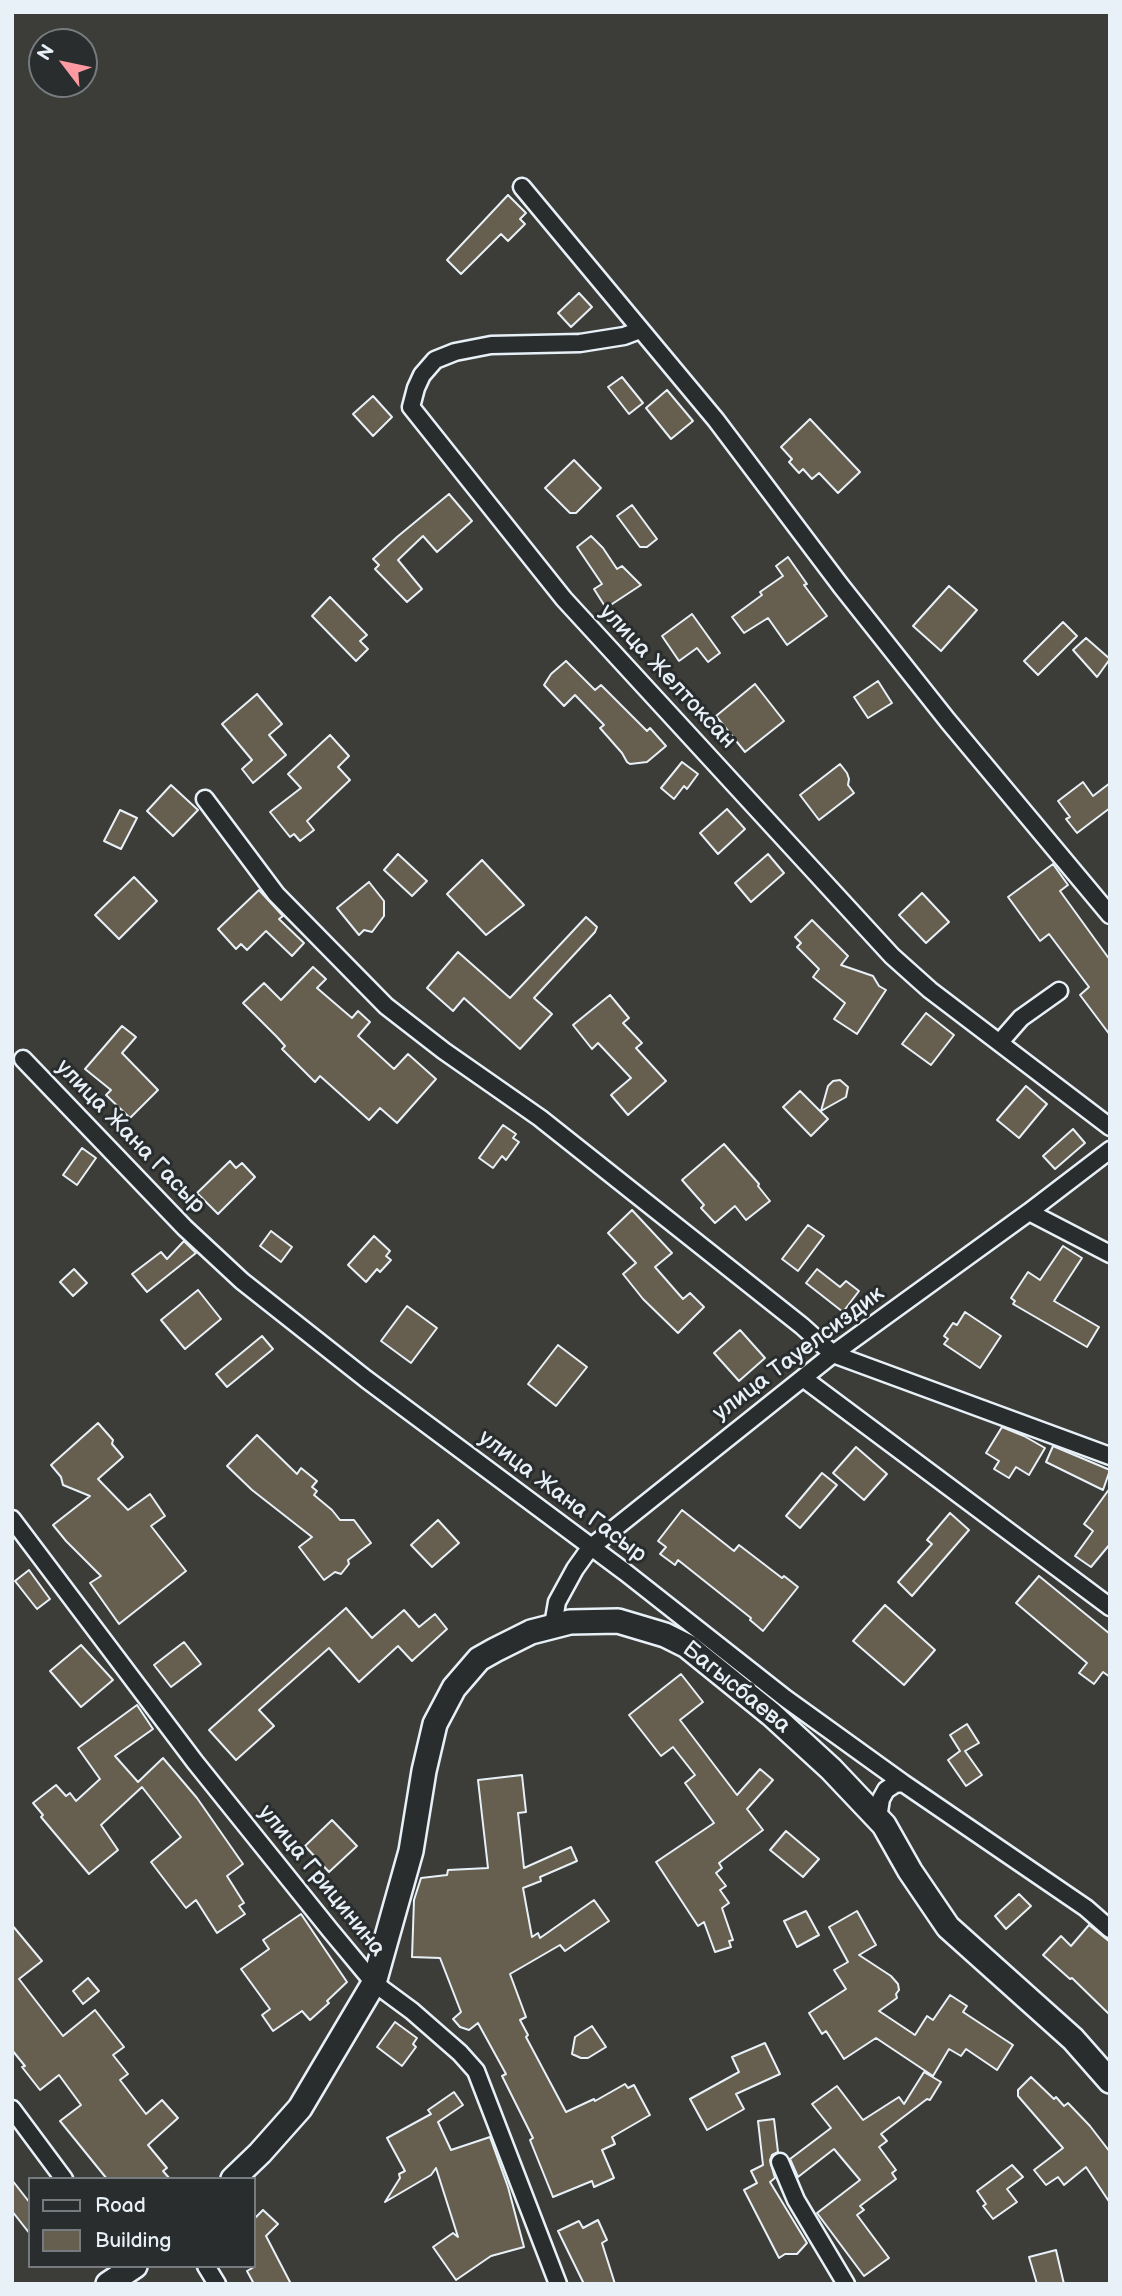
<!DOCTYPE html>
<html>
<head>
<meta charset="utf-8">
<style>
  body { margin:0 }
  #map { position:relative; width:1122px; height:2296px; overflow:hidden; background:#3c3c38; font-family:"Balsamiq Sans",sans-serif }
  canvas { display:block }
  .frame { position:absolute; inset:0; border:14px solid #e8f1f8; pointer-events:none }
  .legend { position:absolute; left:28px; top:2177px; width:228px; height:91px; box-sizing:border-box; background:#2a2d2e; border:2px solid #767b7f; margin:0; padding:9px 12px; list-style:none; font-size:21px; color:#e8f1f8 }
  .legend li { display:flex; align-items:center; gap:14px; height:35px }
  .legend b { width:35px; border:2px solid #767b7f }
  .north { position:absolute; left:28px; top:28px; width:70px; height:70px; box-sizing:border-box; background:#2a2d2e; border:2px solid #767b7f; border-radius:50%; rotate:302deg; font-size:19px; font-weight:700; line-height:28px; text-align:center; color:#e8f1f8 }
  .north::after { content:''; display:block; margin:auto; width:24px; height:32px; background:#ff9aa2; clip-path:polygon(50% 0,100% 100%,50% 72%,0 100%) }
</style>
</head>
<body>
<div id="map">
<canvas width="1122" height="2296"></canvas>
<div class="frame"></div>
<ul class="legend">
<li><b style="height:9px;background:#2a2d2e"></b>Road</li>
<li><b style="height:19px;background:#665f4f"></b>Building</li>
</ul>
<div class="north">N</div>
</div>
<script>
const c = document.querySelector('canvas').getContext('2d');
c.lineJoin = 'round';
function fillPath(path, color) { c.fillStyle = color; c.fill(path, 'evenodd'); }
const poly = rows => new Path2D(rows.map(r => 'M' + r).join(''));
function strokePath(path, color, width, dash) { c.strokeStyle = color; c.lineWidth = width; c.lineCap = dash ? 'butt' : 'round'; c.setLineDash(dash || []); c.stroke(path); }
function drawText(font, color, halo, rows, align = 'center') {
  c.font = font + ' "Balsamiq Sans",sans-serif'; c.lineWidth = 6; c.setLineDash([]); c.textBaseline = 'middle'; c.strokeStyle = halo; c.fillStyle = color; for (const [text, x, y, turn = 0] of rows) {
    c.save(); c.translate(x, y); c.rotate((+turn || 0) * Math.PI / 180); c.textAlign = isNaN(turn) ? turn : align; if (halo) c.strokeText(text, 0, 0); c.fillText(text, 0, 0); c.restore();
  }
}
const building = poly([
  [508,195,526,213,520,219,525,224,508,241,501,234,461,274,447,260,508,195],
  [579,293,592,307,571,327,558,313,579,293],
  [622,377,643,403,629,414,608,387,622,377],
  [667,390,693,421,671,439,646,408,667,390],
  [373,396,392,417,373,436,353,414,373,396],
  [810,419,860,472,838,493,819,473,812,479,803,469,799,473,789,462,792,459,781,447,810,419],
  [574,460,601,488,576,513,570,513,545,488,574,460],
  [449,494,472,521,437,552,423,536,398,560,422,589,407,602,375,569,379,565,373,559,397,537,449,494],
  [632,505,657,539,647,547,640,547,617,516,632,505],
  [591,536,603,548,617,569,622,566,641,585,606,608,594,589,602,584,577,547,591,536],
  [788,557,807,584,804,585,827,616,787,645,768,618,744,633,732,617,762,595,760,592,783,576,776,566,788,557],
  [949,586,977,610,941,651,913,626,949,586],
  [330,597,367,635,360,641,368,649,356,661,312,616,330,597],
  [692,614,720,653,708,662,697,648,679,661,662,636,692,614],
  [1063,622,1077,636,1038,675,1024,661,1063,622],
  [1086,638,1110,659,1097,677,1073,650,1086,638],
  [566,661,595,690,601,685,647,731,650,728,666,746,647,762,630,764,627,762,622,753,600,728,604,725,575,695,564,706,544,685,551,674,566,661],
  [878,681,892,703,868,718,854,697,878,681],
  [755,684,784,721,745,752,716,716,755,684],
  [257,694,282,724,269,735,286,755,253,783,242,769,252,760,222,724,257,694],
  [330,735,349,756,338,767,350,780,307,821,314,830,300,841,294,834,290,837,270,812,301,788,288,774,330,735],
  [682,762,698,774,687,789,684,786,674,799,661,788,682,762],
  [840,764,847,773,849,779,848,785,854,793,819,820,800,795,840,764],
  [1083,782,1093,796,1110,783,1110,808,1077,833,1066,819,1070,817,1058,801,1083,782],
  [171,785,198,810,173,836,147,811,171,785],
  [727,809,745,829,718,854,700,833,727,809],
  [120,810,137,818,121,849,104,841,120,810],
  [398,854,427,881,412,896,384,870,398,854],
  [768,854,784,873,751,902,735,883,768,854],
  [482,860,524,905,486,935,447,894,482,860],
  [1053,864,1068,885,1060,891,1110,960,1110,1035,1080,995,1089,987,1049,934,1040,941,1008,897,1053,864],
  [134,877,157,901,119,939,95,915,134,877],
  [369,882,384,901,384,916,372,932,364,930,359,935,337,908,369,882],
  [259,890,283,916,279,919,304,943,292,956,266,931,247,950,241,944,236,949,218,929,259,890],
  [922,893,949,922,926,943,899,915,922,893],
  [586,917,597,927,595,932,534,998,552,1014,520,1049,464,998,453,1011,427,988,458,952,510,998,586,917],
  [812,920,848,956,841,965,873,976,879,986,886,990,857,1034,834,1019,845,1003,813,977,819,969,797,947,801,943,795,937,812,920],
  [313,967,326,979,317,988,352,1018,358,1011,370,1022,358,1036,394,1069,408,1054,436,1079,397,1123,380,1108,369,1120,320,1076,315,1082,282,1049,285,1046,277,1037,243,1003,264,983,281,1000,313,967],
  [610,995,629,1018,623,1023,642,1043,636,1048,666,1081,628,1115,611,1095,631,1078,598,1043,592,1049,573,1025,610,995],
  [926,1013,954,1035,931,1065,902,1044,926,1013],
  [122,1026,136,1037,122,1053,158,1090,130,1118,106,1095,111,1090,85,1069,122,1026],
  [840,1080,848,1087,846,1097,821,1111,828,1086,833,1081,840,1080],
  [1026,1086,1047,1104,1019,1138,997,1120,1026,1086],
  [800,1091,828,1119,811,1136,783,1107,800,1091],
  [503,1125,516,1134,513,1138,519,1142,506,1160,502,1156,493,1168,479,1158,503,1125],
  [1073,1129,1085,1143,1055,1169,1043,1156,1073,1129],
  [724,1144,759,1184,758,1186,770,1201,746,1220,735,1206,715,1223,701,1208,704,1205,682,1180,724,1144],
  [82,1148,96,1158,77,1185,63,1175,82,1148],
  [230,1161,236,1168,242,1163,255,1177,218,1214,197,1193,230,1161],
  [632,1210,672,1253,655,1267,683,1299,690,1293,704,1307,678,1333,643,1299,623,1274,636,1263,608,1233,632,1210],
  [808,1225,824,1236,798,1271,782,1259,808,1225],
  [271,1231,292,1247,281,1262,260,1246,271,1231],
  [374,1236,390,1251,386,1256,391,1260,380,1272,377,1269,366,1282,348,1265,374,1236],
  [184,1241,196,1253,147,1292,132,1274,161,1252,167,1259,184,1241],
  [1063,1246,1082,1258,1054,1301,1099,1327,1087,1347,1013,1304,1015,1301,1011,1298,1028,1272,1040,1280,1063,1246],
  [74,1269,87,1283,73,1296,60,1282,74,1269],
  [817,1269,840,1287,846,1281,859,1291,843,1312,806,1283,817,1269],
  [198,1290,221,1319,185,1349,161,1320,198,1290],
  [407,1306,437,1328,411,1363,381,1341,407,1306],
  [965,1312,1001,1336,980,1368,944,1344,948,1339,944,1336,953,1323,957,1325,965,1312],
  [740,1330,765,1358,739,1381,714,1353,740,1330],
  [262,1336,273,1349,227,1387,216,1374,262,1336],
  [558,1345,587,1367,556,1406,528,1384,558,1345],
  [98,1423,113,1440,112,1444,123,1457,98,1479,128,1510,150,1494,165,1516,151,1526,186,1571,119,1624,90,1583,101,1576,66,1541,53,1525,90,1496,63,1485,61,1477,51,1465,98,1423],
  [1002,1427,1024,1436,1045,1448,1029,1475,1016,1467,1009,1478,994,1469,999,1461,986,1453,1002,1427],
  [257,1435,297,1474,301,1468,317,1481,312,1487,317,1491,314,1495,332,1510,340,1520,354,1520,371,1543,348,1560,349,1564,341,1574,335,1572,324,1580,299,1547,312,1537,252,1490,227,1466,257,1435],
  [1053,1446,1110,1470,1103,1490,1046,1462,1053,1446],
  [856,1447,887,1474,864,1500,833,1473,856,1447],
  [822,1473,837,1485,800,1528,786,1516,822,1473],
  [1110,1488,1110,1544,1091,1567,1075,1556,1093,1531,1084,1524,1110,1488],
  [682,1510,734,1551,739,1545,782,1578,784,1576,798,1587,763,1631,750,1620,751,1618,678,1560,675,1565,660,1554,666,1547,658,1541,682,1510],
  [950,1513,969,1530,912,1596,898,1582,932,1544,927,1540,950,1513],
  [438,1520,459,1543,432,1567,411,1545,438,1520],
  [29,1570,50,1599,37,1609,15,1581,29,1570],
  [1039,1576,1110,1634,1110,1677,1103,1672,1094,1684,1079,1673,1087,1663,1016,1603,1039,1576],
  [885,1605,935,1650,904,1685,853,1641,885,1605],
  [346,1608,372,1638,404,1610,419,1627,435,1614,447,1629,412,1661,398,1646,359,1682,329,1648,259,1710,274,1726,236,1760,209,1730,346,1608],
  [184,1642,201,1664,171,1687,154,1665,184,1642],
  [81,1645,113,1680,81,1707,50,1671,81,1645],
  [681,1674,703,1702,680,1720,737,1795,760,1769,773,1780,747,1809,763,1830,719,1863,722,1868,716,1873,726,1886,720,1890,729,1903,722,1908,733,1940,729,1941,731,1947,715,1952,704,1922,698,1926,656,1862,714,1823,685,1783,695,1775,673,1747,661,1756,629,1715,681,1674],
  [137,1705,153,1729,115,1756,138,1782,163,1758,197,1798,243,1864,227,1876,244,1903,239,1906,245,1914,217,1933,196,1900,186,1908,151,1862,181,1837,142,1787,101,1825,118,1850,89,1874,41,1817,43,1815,33,1803,56,1785,66,1796,70,1793,76,1801,100,1779,78,1748,137,1705],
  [967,1724,979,1743,965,1751,982,1775,966,1786,948,1760,960,1751,950,1735,967,1724],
  [522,1775,526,1812,518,1813,524,1868,571,1847,577,1861,540,1877,541,1881,523,1888,532,1937,538,1933,540,1938,594,1900,609,1921,565,1951,560,1945,510,1974,526,2017,520,2020,528,2035,526,2037,566,2112,594,2099,595,2101,625,2084,628,2088,634,2085,650,2115,612,2137,615,2144,602,2150,614,2178,594,2187,592,2181,553,2197,530,2140,533,2138,502,2076,506,2074,478,2023,469,2030,460,2027,453,2019,461,2012,440,1958,412,1957,414,1900,421,1878,447,1875,448,1870,488,1868,478,1780,522,1775],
  [332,1820,357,1846,329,1872,305,1846,332,1820],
  [786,1831,819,1859,803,1877,770,1850,786,1831],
  [1019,1894,1031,1906,1006,1929,995,1916,1019,1894],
  [806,1911,819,1935,797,1947,784,1921,806,1911],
  [857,1911,876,1945,859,1955,891,1976,898,1984,899,1990,896,1994,897,1998,879,2011,915,2035,927,2016,933,2020,950,1995,967,2006,963,2012,1013,2045,997,2070,966,2049,961,2056,949,2049,933,2076,876,2038,844,2059,826,2031,822,2034,809,2013,846,1989,834,1970,848,1962,829,1927,857,1911],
  [301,1914,347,1982,327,2001,329,2003,310,2020,302,2011,273,2031,262,2015,270,2009,241,1969,269,1949,263,1940,301,1914],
  [12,1925,42,1961,19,1979,63,2036,95,2010,124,2047,113,2055,128,2074,120,2080,146,2114,162,2100,178,2118,148,2145,167,2168,163,2171,170,2179,107,2179,60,2121,81,2105,59,2075,40,2090,22,2067,25,2066,12,2050,12,1925],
  [1089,1925,1110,1942,1110,2015,1072,1978,1070,1979,1043,1955,1061,1936,1071,1946,1089,1925],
  [88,1978,99,1991,83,2004,73,1991,88,1978],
  [395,2022,417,2038,413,2044,416,2047,402,2066,377,2047,395,2022],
  [592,2026,606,2047,588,2058,581,2058,572,2054,575,2037,592,2026],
  [765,2043,780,2074,736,2094,744,2109,707,2130,690,2099,739,2072,732,2057,765,2043],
  [924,2072,941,2082,930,2100,927,2099,881,2134,887,2141,879,2147,896,2170,892,2173,896,2179,860,2206,864,2210,857,2215,889,2258,864,2276,817,2213,860,2180,834,2149,798,2177,790,2159,831,2128,812,2104,837,2086,863,2120,899,2097,904,2104,924,2072],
  [1031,2077,1054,2099,1056,2097,1064,2106,1068,2103,1090,2126,1110,2152,1110,2203,1086,2167,1064,2185,1058,2177,1046,2185,1034,2170,1063,2148,1018,2096,1018,2090,1031,2077],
  [454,2092,463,2105,438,2122,451,2150,490,2137,508,2187,524,2247,491,2256,456,2280,433,2247,453,2233,458,2237,436,2168,431,2175,385,2202,400,2178,399,2174,405,2171,387,2138,431,2114,428,2110,454,2092],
  [774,2119,778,2152,772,2155,770,2160,775,2178,770,2182,807,2243,797,2254,785,2254,779,2258,744,2190,757,2183,751,2171,763,2165,758,2121,774,2119],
  [1012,2165,1023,2177,1007,2189,1017,2202,993,2219,983,2206,986,2204,977,2191,1012,2165],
  [12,2180,30,2203,30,2234,12,2211,12,2180],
  [263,2210,278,2224,266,2236,291,2284,254,2284,247,2271,254,2267,254,2214,256,2217,263,2210],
  [598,2220,607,2240,602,2243,615,2284,584,2284,558,2231,579,2221,583,2228,598,2220],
  [1056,2250,1064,2284,1037,2284,1029,2257,1056,2250]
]);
fillPath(building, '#665f4f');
strokePath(building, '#e8f1f8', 2);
const street = poly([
  [522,187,716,420,841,586,948,721,1110,915],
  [640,330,624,336,580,343,491,345,455,352,435,360,422,375,416,388,411,407,564,599,892,956,930,990,1110,1127],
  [205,799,276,894,386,1006,444,1051,540,1118,802,1326,833,1354,1110,1456],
  [1000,1042,1021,1018,1059,991],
  [23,1059,185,1228,242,1281,366,1379,625,1572,785,1698,903,1783,1086,1908,1110,1929],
  [1029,1212,1110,1254],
  [803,1378,1110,1607],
  [12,1519,195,1762,330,1930,374,1983,412,2011,460,2053,476,2071,558,2284],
  [553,1625,557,1602,575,1569,590,1548,833,1354,1029,1212,1110,1150],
  [878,1818,881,1799,886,1790,895,1784,903,1783],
  [12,2109,64,2179],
  [780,2162,796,2200,846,2284],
  [206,2266,217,2284]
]);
const secondary = poly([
  [233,2179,260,2153,300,2108,374,1983,411,1851,424,1771,435,1724,454,1688,479,1659,495,1650,531,1632,570,1622,618,1621,665,1635,687,1646,771,1714,831,1769,884,1825,910,1871,948,1927,1073,2039,1110,2081],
  [108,2284,135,2266]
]);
strokePath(street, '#e8f1f8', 21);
strokePath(secondary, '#e8f1f8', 28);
strokePath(street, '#2a2d2e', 16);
strokePath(secondary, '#2a2d2e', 23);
drawText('23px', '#e8f1f8', '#2a2d2e', [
  ["улица Желтоксан",667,677,47],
  ["улица Жана Гасыр",130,1137,46],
  ["улица Тауелсиздик",799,1354,-37],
  ["улица Жана Гасыр",562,1497,37],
  ["Багысбаева",736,1688,39],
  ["улица Грицинина",321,1881,51]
]);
</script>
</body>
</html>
